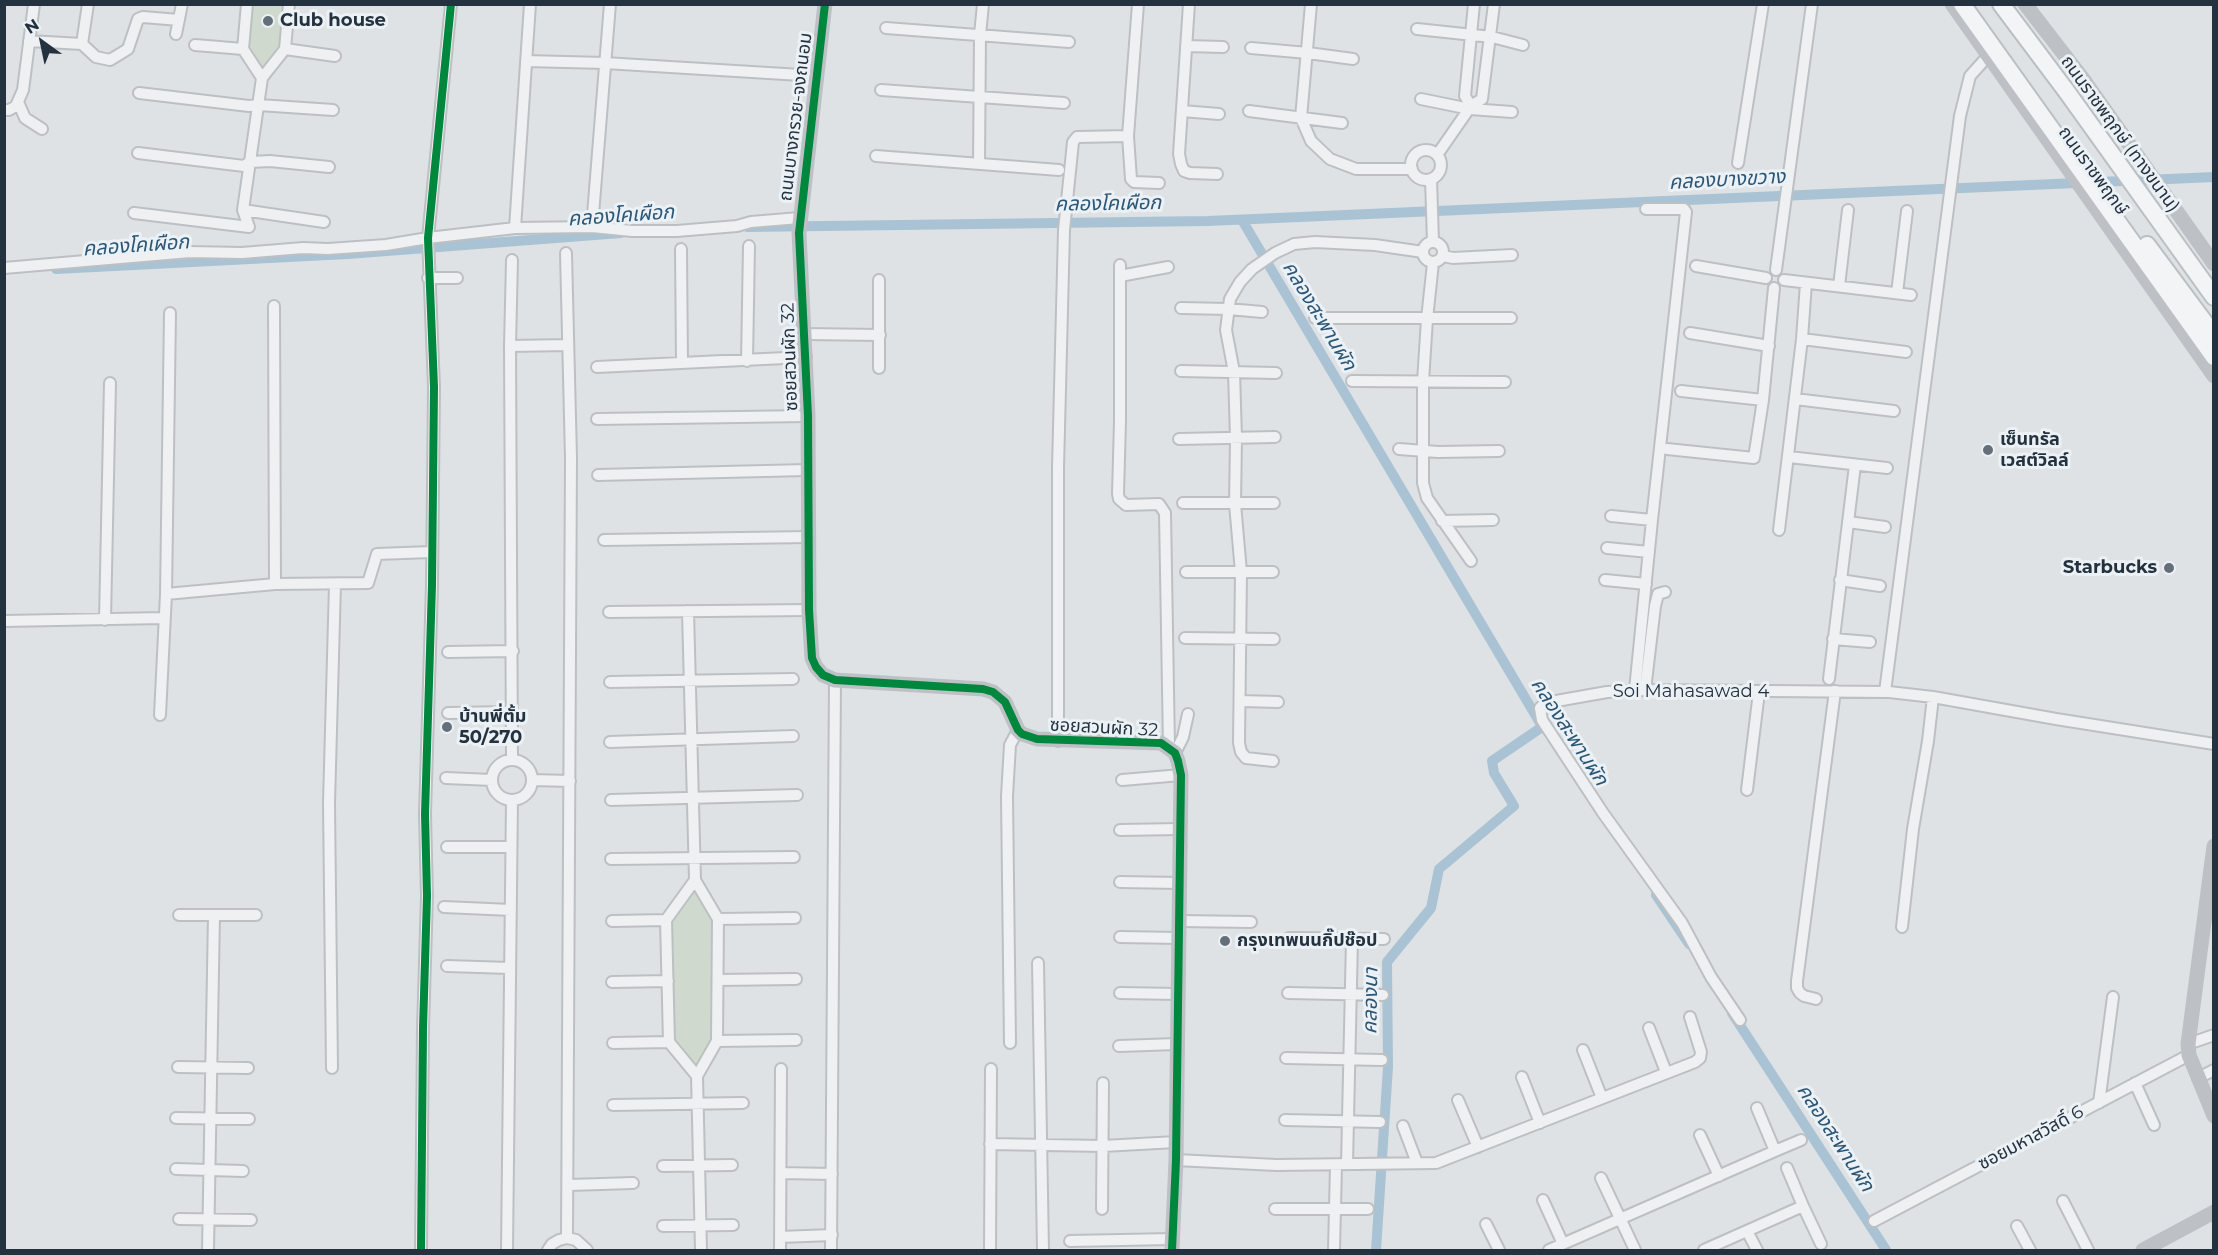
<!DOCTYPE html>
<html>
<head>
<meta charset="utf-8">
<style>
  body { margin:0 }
  #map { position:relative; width:2218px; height:1255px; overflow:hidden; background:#dfe2e5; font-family:Montserrat,sans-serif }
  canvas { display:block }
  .frame { position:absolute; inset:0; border:6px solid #24313f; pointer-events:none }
  .north { position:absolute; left:12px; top:12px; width:60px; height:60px; -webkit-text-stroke:4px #ebf1f5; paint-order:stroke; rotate:327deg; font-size:16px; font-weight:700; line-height:24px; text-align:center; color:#24313f }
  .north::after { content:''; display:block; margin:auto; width:21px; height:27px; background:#24313f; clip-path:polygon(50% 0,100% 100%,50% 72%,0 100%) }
</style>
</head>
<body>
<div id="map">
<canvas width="2218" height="1255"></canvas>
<div class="frame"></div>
<div class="north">N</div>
</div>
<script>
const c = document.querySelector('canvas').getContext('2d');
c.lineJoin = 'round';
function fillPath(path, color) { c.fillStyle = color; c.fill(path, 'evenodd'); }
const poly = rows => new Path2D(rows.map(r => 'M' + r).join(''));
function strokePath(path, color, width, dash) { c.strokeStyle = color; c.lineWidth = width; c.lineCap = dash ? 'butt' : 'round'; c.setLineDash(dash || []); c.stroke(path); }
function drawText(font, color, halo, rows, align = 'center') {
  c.font = font + ' Montserrat,"Noto Sans Thai",sans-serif'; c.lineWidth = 6; c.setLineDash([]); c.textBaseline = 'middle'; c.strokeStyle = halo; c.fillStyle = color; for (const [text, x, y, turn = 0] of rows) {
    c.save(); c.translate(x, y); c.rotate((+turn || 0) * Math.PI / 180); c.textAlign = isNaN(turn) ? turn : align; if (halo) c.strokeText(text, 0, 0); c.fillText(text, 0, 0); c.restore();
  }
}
fillPath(poly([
  [247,5,289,5,285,49,262,78,243,49],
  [695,880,718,919,717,1041,697,1076,669,1042,666,920]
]), '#d0d9ce');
strokePath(poly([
  [1242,220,1543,728],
  [747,227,1208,221,2214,177],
  [56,269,348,254,621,233],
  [1656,895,1689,944],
  [1732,1013,1886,1250],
  [1376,1250,1388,1067,1387,962,1431,908,1439,869,1514,806,1494,773,1492,761,1542,727]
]), '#a9c3d4', 10);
const street = poly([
  [247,4,243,49,262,78],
  [1189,4,1179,154,1181,164,1184,171,1190,173,1217,174],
  [1311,4,1301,118,1311,141,1330,159,1356,169,1412,169],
  [886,28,1069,42],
  [1417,29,1492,37,1523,45],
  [176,34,182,4],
  [29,41,82,44,96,57,110,60,128,49,138,19,143,17,179,20],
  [82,44,88,4],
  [195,45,243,49],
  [1186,46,1223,47],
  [1251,48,1308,53,1353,59],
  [285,49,335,56],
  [526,61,605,63,817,76],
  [881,90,1064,103],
  [139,93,249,106,259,105,333,110],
  [1421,99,1470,109,1512,112],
  [18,102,25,118,42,129],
  [1471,106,1465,96,1474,4],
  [4,110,9,110,16,106,23,90,34,4],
  [1182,111,1219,114],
  [1249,111,1342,123],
  [1128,136,1131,179,1134,182,1159,183],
  '1411 165a15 15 0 1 1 30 0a15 15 0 1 1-30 0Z',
  [138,153,244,166,250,162,270,161,329,167],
  [1437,155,1471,106,1482,99,1494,4],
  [876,156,1059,170],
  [1738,163,1763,4],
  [979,164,980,35,983,4],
  [1431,179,1433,242],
  [1646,209,1684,209,1686,212,1652,520],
  [243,210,324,222],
  [134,213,249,227,243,210,262,78,285,49,289,4],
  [592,227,610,4],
  [515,228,530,4],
  '1423 252a10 10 0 1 1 20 0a10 10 0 1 1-20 0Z',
  [681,249,682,363],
  [566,253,571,458,567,1238],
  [1443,256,1453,258,1512,255],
  [1433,263,1427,319,1423,382,1423,483,1427,498,1471,561],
  [1120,265,1120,421,1118,494,1119,499,1126,505,1159,504,1165,513,1169,747],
  [1696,266,1766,278],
  [4,268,190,252,242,253,303,248,328,249,386,245,428,238,515,228,592,227,632,231,677,231,737,226,751,222,799,218],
  [1776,270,1812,4],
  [1120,276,1168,267],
  [428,278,457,278],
  [879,280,879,368],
  [1784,280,1911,295],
  [1839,286,1848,210],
  [1897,293,1907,211],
  [274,306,275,584],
  [1181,308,1228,309,1262,312],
  [1315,318,1511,318],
  [1690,333,1769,346],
  [805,334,880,335],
  [1802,339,1906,352],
  [510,346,568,345],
  [747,361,749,246],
  [597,367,806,357],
  [1181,371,1276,373],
  [1352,381,1505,382],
  [1681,391,1763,400],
  [1795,399,1894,411],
  [597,419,808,416],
  [1179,439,1275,437],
  [1399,449,1438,452,1499,451],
  [1667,449,1754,458,1763,400,1774,288],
  [1789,457,1887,468],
  [598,475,807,470],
  [1183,503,1274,503],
  [1611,516,1652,520,1635,690],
  [1442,521,1493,520],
  [1848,522,1885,527],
  [1779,530,1802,339,1806,283],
  [604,540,809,537],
  [1607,548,1649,552],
  [1186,572,1273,572],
  [1605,580,1646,584],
  [1840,580,1880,586],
  [166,594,275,584,368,583,377,554,431,552],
  [688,611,695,880,718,919,717,1041,697,1076,701,1250],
  [609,612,809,610],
  [105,620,110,383],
  [4,621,164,618],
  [1185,638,1274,639],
  [1833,639,1870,642],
  [448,652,513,651],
  [1829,679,1855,465],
  [610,682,793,679],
  [1645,690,1655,606,1658,594,1665,592],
  [1885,692,1960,116,1970,76,1988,56],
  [1241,701,1278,702],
  [448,713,512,712],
  [160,715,166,594,170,313],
  [1058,741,1058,468,1064,230,1073,142,1077,137,1128,136,1138,4],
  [610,742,793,736],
  [1175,753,1183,737,1188,714],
  [512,760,510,346,512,260],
  '492 780a20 20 0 1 1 40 0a20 20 0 1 1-40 0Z',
  [1273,761,1246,758,1241,752,1239,743,1241,572,1235,504,1236,438,1234,372,1226,330,1230,299,1240,282,1252,269,1275,253,1294,244,1315,242,1375,245,1423,252],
  [446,778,492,780],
  [532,780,570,781],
  [1122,780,1181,775],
  [1747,790,1759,692],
  [611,800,797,795],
  [1120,830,1180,829],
  [447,847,511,847],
  [611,859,794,857],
  [695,880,666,920,669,1042,697,1076],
  [1120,882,1180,883],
  [444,907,511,910],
  [179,915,256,915],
  [718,919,795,918],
  [612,921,666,920],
  [1179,921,1251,922],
  [1902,927,1913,829,1928,741,1933,697],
  [1120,937,1179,938],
  [1289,938,1384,939],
  [1038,963,1043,1250],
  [447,966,510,968],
  [718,980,796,979],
  [612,982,668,981],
  [1120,993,1178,994],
  [1288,993,1383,995],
  [1816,999,1804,996,1800,993,1797,988,1797,981,1835,691],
  [1740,1020,1711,977,1682,923,1603,813,1542,720,1540,708,1545,703,1607,692,1645,690,1889,692,1933,697,2056,719,2214,744],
  [1649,1028,1666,1072],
  [717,1041,796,1040],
  [613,1043,669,1042],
  [1010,1043,1007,796,1010,745,1018,730],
  [2188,1044,2214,1035],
  [1119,1046,1177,1044],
  [1583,1050,1602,1098],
  [1286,1058,1382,1060],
  [178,1067,248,1068],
  [332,1068,329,803,335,584],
  [1522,1077,1540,1123],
  [2198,1078,2214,1070],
  [2135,1083,2154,1125],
  [1458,1100,1478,1147],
  [2099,1103,2113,997],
  [613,1105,743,1103],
  [176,1118,249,1119],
  [1285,1120,1380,1122],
  [1403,1126,1417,1163],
  [1700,1135,1719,1176],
  [990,1144,1103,1146,1176,1142],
  [1775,1151,1801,1140],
  [1176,1160,1276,1165,1436,1163,1695,1062,1700,1058,1701,1052,1690,1017],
  [1347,1164,1352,939],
  [663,1166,732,1165],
  [1787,1168,1803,1206],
  [176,1169,243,1171],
  [781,1173,832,1174],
  [1601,1178,1635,1250],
  [569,1185,633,1183],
  [1543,1200,1563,1244],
  [2063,1201,2088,1250],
  [1102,1209,1103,1083],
  [1275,1209,1368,1209],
  [179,1219,251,1220],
  [1874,1221,2189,1055],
  [1486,1224,1499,1250],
  [663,1226,733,1225],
  [2017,1226,2030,1250],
  [1747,1231,1757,1250],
  [780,1237,832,1235],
  [1070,1241,1172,1239],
  [208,1250,214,915],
  [421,1250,423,1028,427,896,425,814,432,585,434,387,428,238,451,4],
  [507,1250,512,800],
  [548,1250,552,1244,559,1240,567,1238,576,1240,587,1250],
  [780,1250,781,1069],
  [831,1250,835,680],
  [990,1250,991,1069],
  [1334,1250,1336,1165],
  [1549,1250,1775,1151,1757,1108],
  [1704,1250,1803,1206,1821,1244]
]);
const primary = poly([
  [1962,4,2214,357],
  [2001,4,2067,92,2214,297],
  [2147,245,2214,335]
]);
strokePath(street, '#bdc0c3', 14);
strokePath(primary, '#babfc3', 20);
strokePath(street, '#eef0f2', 10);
strokePath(poly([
  [825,4,799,233,808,416,809,610,812,658,816,667,823,675,835,680,983,689,993,692,1005,702,1018,730,1022,734,1037,739,1161,743,1175,753,1178,761,1181,775,1176,1160,1172,1250],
  [1952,4,2214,376],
  [2025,4,2083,79,2214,264],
  [2214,846,2188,1044,2189,1055,2214,1116],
  [2143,1250,2214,1212]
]), '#bdc1c5', 15);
strokePath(primary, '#f3f4f5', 16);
strokePath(poly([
  [825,4,799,233,808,416,809,610,812,658,816,667,823,675,835,680,983,689,993,692,1005,702,1018,730,1022,734,1037,739,1161,743,1175,753,1178,761,1181,775,1176,1160,1172,1250],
  [421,1250,423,1028,427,896,425,814,432,585,434,387,428,238,451,4]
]), '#00873e', 8);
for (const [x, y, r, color] of [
  [268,21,6,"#656f79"],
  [1988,450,6,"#656f79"],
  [2169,568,6,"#656f79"],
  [447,727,6,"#656f79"],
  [1225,941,6,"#656f79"]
]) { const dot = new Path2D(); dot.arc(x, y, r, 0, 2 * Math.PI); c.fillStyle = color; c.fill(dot); strokePath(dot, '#ebf1f5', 2); }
drawText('bold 18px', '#24313f', '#ebf1f5', [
  ["Club house",280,21],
  ["เซ็นทรัล",2000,440],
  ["เวสต์วิลล์",2000,461],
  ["Starbucks",2157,568,"right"],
  ["บ้านพี่ตั้ม",459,717],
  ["50/270",459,738],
  ["กรุงเทพนนกิ๊ปช๊อป",1237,941]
], 'left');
drawText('18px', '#24313f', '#ebf1f5', [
  ["ถนนบางกรวย-จงถนอม",796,117,-83],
  ["ถนนราชพฤกษ์ (ทางขนาน)",2120,134,54],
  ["ถนนราชพฤกษ์",2093,171,54],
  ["ซอยสวนผัก 32",790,357,-92],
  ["Soi Mahasawad 4",1691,692],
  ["ซอยสวนผัก 32",1104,728,3],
  ["ซอยมหาสวัสดิ์ 6",2031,1138,-28]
]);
drawText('italic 20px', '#2b5676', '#ebf1f5', [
  ["คลองบางขวาง",1727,180,-3],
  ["คลองโคเผือก",1108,204,-1],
  ["คลองโคเผือก",621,216,-4],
  ["คลองโคเผือก",136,246,-4],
  ["คลองสะพานผัก",1319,316,59],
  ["คลองสะพานผัก",1569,732,57],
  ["คลองนา",1371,1001,-89],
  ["คลองสะพานผัก",1835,1138,57]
]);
</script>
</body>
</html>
